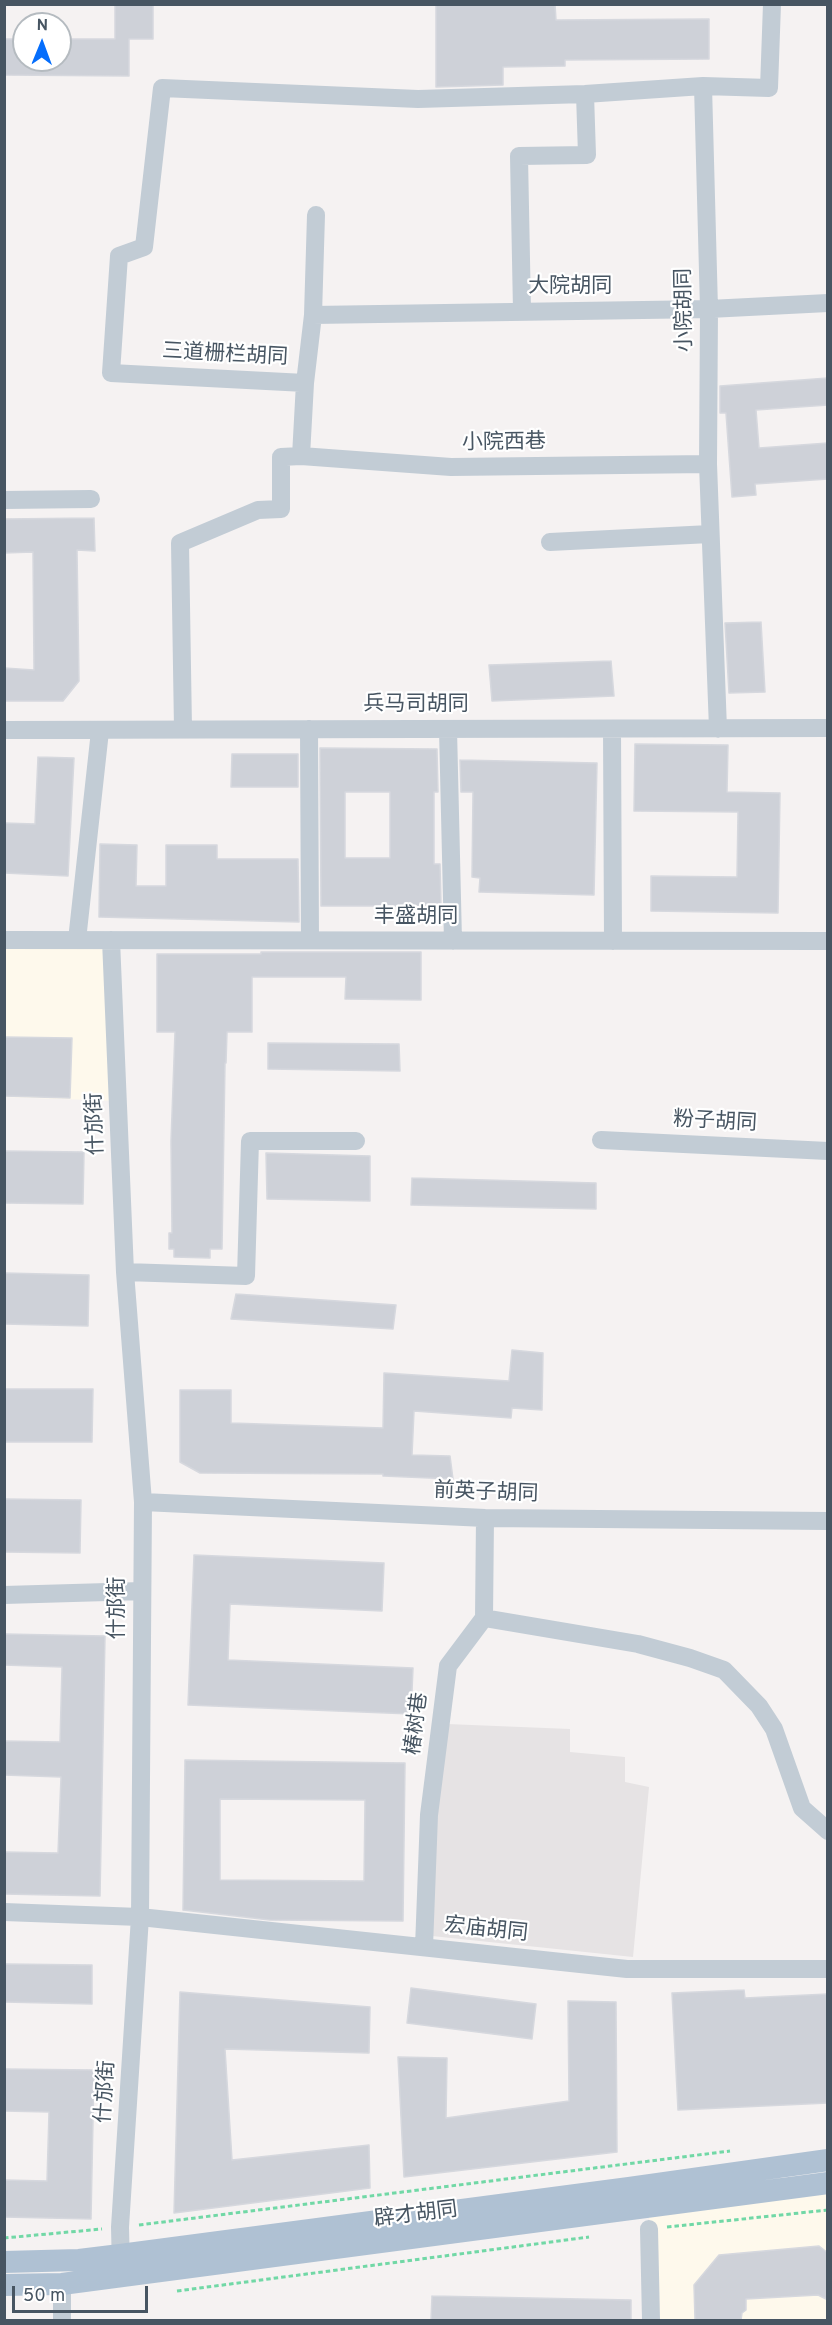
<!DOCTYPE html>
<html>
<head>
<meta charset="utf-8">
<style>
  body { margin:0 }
  #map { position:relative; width:832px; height:2325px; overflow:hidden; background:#f5f2f2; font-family:Overpass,sans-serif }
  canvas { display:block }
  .frame { position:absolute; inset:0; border:6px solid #475562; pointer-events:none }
  .north { position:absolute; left:12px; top:12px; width:60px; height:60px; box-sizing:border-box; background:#fff; border:2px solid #b5bbc0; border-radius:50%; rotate:1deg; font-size:16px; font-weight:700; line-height:24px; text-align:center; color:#475562 }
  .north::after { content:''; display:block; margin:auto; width:21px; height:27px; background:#056efc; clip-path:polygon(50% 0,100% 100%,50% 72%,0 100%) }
  .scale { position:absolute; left:12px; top:2286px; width:136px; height:27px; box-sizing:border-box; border:3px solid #475562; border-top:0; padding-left:8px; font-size:18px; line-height:21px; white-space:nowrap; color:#475562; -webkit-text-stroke:4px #fff; paint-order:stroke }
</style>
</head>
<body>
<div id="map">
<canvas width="832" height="2325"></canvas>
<div class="frame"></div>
<div class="north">N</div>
<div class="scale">50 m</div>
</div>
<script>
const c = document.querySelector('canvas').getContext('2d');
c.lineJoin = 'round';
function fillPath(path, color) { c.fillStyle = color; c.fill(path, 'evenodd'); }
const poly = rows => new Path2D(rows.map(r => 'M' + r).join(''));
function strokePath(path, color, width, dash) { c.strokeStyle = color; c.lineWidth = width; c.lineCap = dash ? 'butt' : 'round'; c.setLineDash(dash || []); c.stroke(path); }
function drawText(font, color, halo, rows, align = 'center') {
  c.font = font + ' Overpass,"Noto Sans SC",sans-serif'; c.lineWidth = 4.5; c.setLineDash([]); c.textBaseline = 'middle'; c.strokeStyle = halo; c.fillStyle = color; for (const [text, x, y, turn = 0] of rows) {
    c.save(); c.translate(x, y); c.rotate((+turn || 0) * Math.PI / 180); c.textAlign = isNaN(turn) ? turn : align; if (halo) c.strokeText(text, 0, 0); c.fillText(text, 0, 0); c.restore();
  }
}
fillPath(poly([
  [5,940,111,940,118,1101,5,1097],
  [827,2185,827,2320,651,2320,649,2207]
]), '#fef9ec');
fillPath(poly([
  [447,1724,570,1729,570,1752,625,1757,625,1782,649,1787,633,1957,432,1936,436,1831]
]), '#e6e3e4');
const building = poly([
  [115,4,153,4,153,39,129,39,129,76,4,75,4,39,24,39,24,60,60,60,60,39,115,39,115,4],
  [436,4,555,4,556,20,709,19,709,59,565,60,565,66,503,67,503,85,436,87,436,4],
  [828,378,828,405,756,410,759,448,828,443,828,479,755,484,756,495,732,497,726,413,720,413,720,386,828,378],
  [94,518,95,551,77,550,79,681,63,701,4,701,4,668,34,670,33,552,4,553,4,519,94,518],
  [761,622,765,692,729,693,725,623,761,622],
  [611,661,614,696,492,701,489,665,611,661],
  [635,744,728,745,727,792,780,793,778,913,651,911,651,876,737,877,738,812,634,811,635,744],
  [320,748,437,749,438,792,434,792,434,864,440,864,441,906,321,906,320,748],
  [345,792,390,792,390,858,345,858,345,792],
  [232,754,298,754,298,787,231,787,232,754],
  [38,757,74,758,68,876,4,873,4,823,35,824,38,757],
  [460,760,597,763,594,895,479,892,480,878,472,877,473,792,461,792,460,760],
  [100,844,137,845,136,886,166,886,166,845,217,845,217,859,298,859,299,922,99,917,100,844],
  [261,952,421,952,421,1000,345,999,346,977,252,977,252,1032,227,1032,226,1063,225,1063,222,1249,210,1249,210,1258,174,1257,174,1249,169,1249,169,1233,172,1233,171,1141,175,1032,157,1032,157,954,261,954,261,952],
  [4,1037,72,1038,70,1098,4,1096,4,1037],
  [268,1043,399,1044,400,1071,268,1069,268,1043],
  [4,1151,84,1152,83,1204,4,1203,4,1151],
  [266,1153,370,1156,370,1201,267,1199,266,1153],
  [412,1178,596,1183,596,1209,411,1205,412,1178],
  [4,1273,89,1275,88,1326,4,1324,4,1273],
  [236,1294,396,1305,393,1329,231,1319,236,1294],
  [512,1350,543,1353,542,1410,512,1408,511,1418,414,1411,412,1455,450,1456,453,1479,383,1476,383,1474,200,1473,180,1462,180,1390,231,1390,231,1423,383,1428,384,1373,509,1381,512,1350],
  [4,1389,93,1389,92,1442,4,1442,4,1389],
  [4,1499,81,1500,80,1553,4,1552,4,1499],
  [194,1555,384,1563,382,1611,230,1604,228,1660,413,1668,411,1714,188,1705,194,1555],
  [4,1634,105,1636,100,1896,4,1894,4,1852,58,1853,61,1777,4,1775,4,1741,60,1742,62,1667,4,1665,4,1634],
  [185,1760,405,1763,403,1921,270,1920,183,1910,185,1760],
  [220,1799,365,1800,364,1881,220,1880,220,1799],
  [4,1964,92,1965,92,2004,4,2002,4,1964],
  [411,1988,536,2004,532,2039,407,2023,411,1988],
  [744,1990,745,1998,828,1994,828,2103,678,2110,672,1993,744,1990],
  [180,1992,370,2007,369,2053,225,2049,232,2160,369,2145,370,2188,174,2213,180,1992],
  [568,2001,616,2002,617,2152,404,2177,398,2057,447,2058,446,2118,569,2101,568,2001],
  [4,2069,94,2070,91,2219,4,2217,4,2180,47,2181,49,2112,4,2111,4,2069],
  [819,2246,828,2253,828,2300,818,2295,746,2299,746,2310,742,2313,741,2320,695,2320,694,2285,719,2255,819,2246],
  [432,2296,631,2300,631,2320,431,2320,432,2296]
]);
fillPath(building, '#ced1d8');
strokePath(building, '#d6d8de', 1.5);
strokePath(poly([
  [139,2225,730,2151],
  [667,2227,828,2210],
  [4,2238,102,2229],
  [177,2291,589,2237]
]), '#71d8a6', 3, [4.5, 3]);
strokePath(poly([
  [703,86,709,309,708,464,718,729],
  [316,215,313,315,305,383,111,373,119,256,144,247,162,88,418,99,585,94,703,86,769,88,772,4],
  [522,311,519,156,587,155,585,94],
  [313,315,709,309,828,303],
  [301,456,451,467,708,464],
  [4,500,91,499],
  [550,542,710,534],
  [183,729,180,543,258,510,281,509,281,457,301,456,305,383],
  [309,729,310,940],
  [448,729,453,941],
  [612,729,613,941],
  [4,730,828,728],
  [4,940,828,941],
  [77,940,100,731],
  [111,940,125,1272,143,1502,140,1917,120,2227,121,2269],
  [601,1140,828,1151],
  [125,1272,246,1276,250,1141,356,1141],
  [143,1502,485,1518,828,1521],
  [4,1595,142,1591],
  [484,1618,638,1644,690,1658,724,1670,759,1706,774,1729,802,1808,828,1831],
  [4,1912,140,1917,627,1969,828,1969],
  [424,1947,429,1815,448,1666,484,1618,485,1518],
  [649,2229,651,2320],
  [62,2284,62,2320]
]), '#c2ccd5', 18);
strokePath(poly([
  [4,2262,79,2260,120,2255,629,2188,828,2160],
  [4,2285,62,2284,828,2183]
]), '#afc1d3', 22);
drawText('21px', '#475562', '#fff', [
  ["大院胡同",570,288],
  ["小院胡同",686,310,-91],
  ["三道栅栏胡同",225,356,3],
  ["小院西巷",504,444,-1],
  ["兵马司胡同",416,706],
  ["丰盛胡同",416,918],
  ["粉子胡同",715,1123,3],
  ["什邡街",97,1124,-92],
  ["前英子胡同",486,1494,2],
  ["什邡街",119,1608,-90],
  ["椿树巷",418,1724,-83],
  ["宏庙胡同",486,1931,6],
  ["什邡街",107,2092,-86],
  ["辟才胡同",416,2216,-7]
]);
</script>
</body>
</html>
